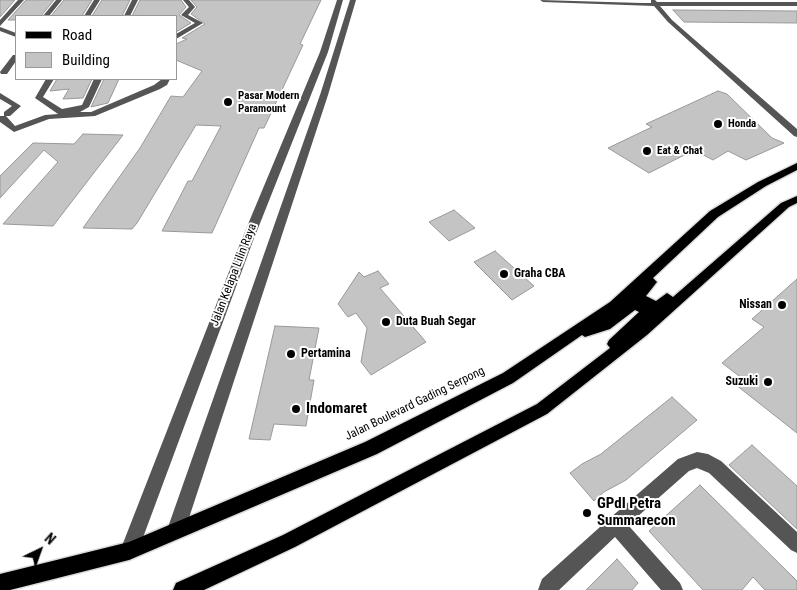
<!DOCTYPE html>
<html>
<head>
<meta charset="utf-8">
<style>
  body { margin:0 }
  #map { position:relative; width:797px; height:590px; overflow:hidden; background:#fff; font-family:"Roboto Condensed",sans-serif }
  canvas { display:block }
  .legend { position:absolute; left:15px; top:15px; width:162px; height:65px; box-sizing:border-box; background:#fff; border:1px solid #999; margin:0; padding:6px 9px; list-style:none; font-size:15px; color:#000 }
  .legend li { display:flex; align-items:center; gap:10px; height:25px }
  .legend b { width:25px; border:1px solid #999 }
  .north { position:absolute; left:15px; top:525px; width:50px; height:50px; -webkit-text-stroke:4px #fff; paint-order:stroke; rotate:42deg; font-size:14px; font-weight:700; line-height:20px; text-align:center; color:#000 }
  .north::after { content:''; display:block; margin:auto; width:18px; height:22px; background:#000; clip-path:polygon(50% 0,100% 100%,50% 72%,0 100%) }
</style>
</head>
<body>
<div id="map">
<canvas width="797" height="590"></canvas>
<ul class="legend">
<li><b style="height:6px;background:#000"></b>Road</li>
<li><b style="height:14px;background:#c4c4c4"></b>Building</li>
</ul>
<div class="north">N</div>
</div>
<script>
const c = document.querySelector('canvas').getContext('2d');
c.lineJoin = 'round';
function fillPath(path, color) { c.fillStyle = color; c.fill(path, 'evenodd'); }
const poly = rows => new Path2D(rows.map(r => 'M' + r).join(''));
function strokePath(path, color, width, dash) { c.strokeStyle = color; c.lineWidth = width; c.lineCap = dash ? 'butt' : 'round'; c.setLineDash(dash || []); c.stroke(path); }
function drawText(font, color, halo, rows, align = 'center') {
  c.font = font + ' "Roboto Condensed",sans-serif'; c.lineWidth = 4; c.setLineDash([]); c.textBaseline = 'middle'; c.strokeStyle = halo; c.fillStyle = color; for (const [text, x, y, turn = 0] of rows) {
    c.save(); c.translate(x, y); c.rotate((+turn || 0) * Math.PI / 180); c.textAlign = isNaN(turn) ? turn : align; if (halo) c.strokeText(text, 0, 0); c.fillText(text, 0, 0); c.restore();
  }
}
const building = poly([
  [0,0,15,0,0,17,0,0],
  [26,0,54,0,41,16,16,16,16,20,8,20,26,0],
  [64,0,92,0,82,16,51,16,64,0],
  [102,0,130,0,122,16,92,16,102,0],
  [140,0,181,0,186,7,179,15,191,23,176,32,176,16,132,16,140,0],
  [191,0,321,0,300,44,303,45,264,128,259,128,212,233,162,231,188,181,192,181,221,126,196,125,137,223,132,229,83,228,140,148,171,96,183,97,202,71,176,60,176,44,187,39,182,38,205,24,191,14,197,7,191,0],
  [673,10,797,11,797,23,684,22,673,10],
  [57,79,92,79,83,98,63,99,69,89,50,91,57,79],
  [104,79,119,79,108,103,91,107,104,79],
  [718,91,727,94,772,138,784,143,746,160,728,151,713,160,694,150,649,173,608,148,652,127,646,124,718,91],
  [83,134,123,135,53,226,3,224,58,162,44,150,0,198,0,176,33,143,74,144,83,134],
  [454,210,475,228,449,241,429,222,454,210],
  [495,251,534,286,512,300,474,262,495,251],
  [378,271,389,284,380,288,426,342,371,375,361,362,367,328,356,313,348,317,338,304,359,272,364,277,378,271],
  [797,279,797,433,736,385,743,379,722,363,764,327,752,319,797,279],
  [275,326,319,328,309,380,314,380,306,426,274,424,270,440,249,439,275,326],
  [672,397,697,420,626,480,604,492,594,501,570,473,582,464,601,454,672,397],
  [752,445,797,486,797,529,729,465,752,445],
  [700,485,797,581,797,590,765,590,753,577,742,590,703,590,649,531,700,485],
  [617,559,638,583,632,590,586,590,617,559]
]);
fillPath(building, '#c4c4c4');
strokePath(building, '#999', 1);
const major = poly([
  [797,163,797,170,766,186,718,217,653,278,657,282,646,296,656,301,667,293,673,297,781,203,797,196,797,203,789,207,647,335,547,414,295,547,204,590,173,590,176,583,283,535,537,404,610,348,607,344,609,340,639,312,635,310,610,329,585,337,582,335,513,383,377,454,129,560,10,590,0,590,0,574,129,542,365,442,503,373,610,302,710,211,758,182,797,163]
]);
strokePath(major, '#dbdbdb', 3);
fillPath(poly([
  [18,0,24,0,0,26,0,20,18,0],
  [56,0,62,0,49,16,43,16,56,0],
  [94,0,100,0,90,16,84,16,94,0],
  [132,0,138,0,130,16,124,16,132,0],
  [183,0,189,0,195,7,188,15,203,23,176,39,176,34,195,23,181,15,189,7,183,0],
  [337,0,343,0,328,52,253,241,138,551,135,557,129,560,123,557,120,551,241,241,320,52,337,0],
  [350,0,356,0,328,95,185,530,182,536,176,539,170,536,167,530,320,95,350,0],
  [540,0,642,3,651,3,651,0,655,0,657,2,797,2,797,6,660,6,672,20,797,129,797,137,794,136,668,22,654,6,543,2,540,0],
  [0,27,16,33,16,37,0,31,0,27],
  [13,55,16,55,16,61,7,74,1,74,0,72,13,55],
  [46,79,54,79,43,97,62,109,82,105,94,79,102,79,89,107,80,112,91,112,154,85,162,79,170,79,167,85,160,89,95,116,49,119,14,132,0,122,0,116,4,116,4,112,12,106,0,99,0,93,21,106,10,116,6,116,15,126,45,115,58,114,35,98,46,79],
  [697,452,708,454,721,461,797,532,797,553,791,550,709,473,697,468,689,471,628,525,680,583,683,590,661,590,615,537,559,590,538,590,542,579,610,518,678,459,697,452]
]), '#555');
fillPath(major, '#000');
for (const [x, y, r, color] of [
  [228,102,5,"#000"],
  [718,124,5,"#000"],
  [647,151,5,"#000"],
  [504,274,5,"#000"],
  [782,305,5,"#000"],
  [386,322,5,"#000"],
  [291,354,5,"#000"],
  [768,382,5,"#000"],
  [296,409,5,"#000"],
  [587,513,5,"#000"]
]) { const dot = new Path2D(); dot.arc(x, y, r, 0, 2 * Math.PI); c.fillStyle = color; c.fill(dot); strokePath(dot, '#fff', 2); }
drawText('bold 11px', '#000', '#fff', [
  ["Pasar Modern",238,96],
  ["Paramount",238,109],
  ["Honda",728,124],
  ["Eat & Chat",657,151]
], 'left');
drawText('bold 12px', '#000', '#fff', [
  ["Graha CBA",514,274],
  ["Nissan",772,305,"right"],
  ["Duta Buah Segar",396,322],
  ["Pertamina",301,354],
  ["Suzuki",758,382,"right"]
], 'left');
drawText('12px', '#000', '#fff', [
  ["Jalan Kelapa Lilin Raya",234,275,-69],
  ["Jalan Boulevard Gading Serpong",415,404,-26]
]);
drawText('bold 15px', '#000', '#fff', [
  ["Indomaret",306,409],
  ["GPdI Petra",597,504],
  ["Summarecon",597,521]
], 'left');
</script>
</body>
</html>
